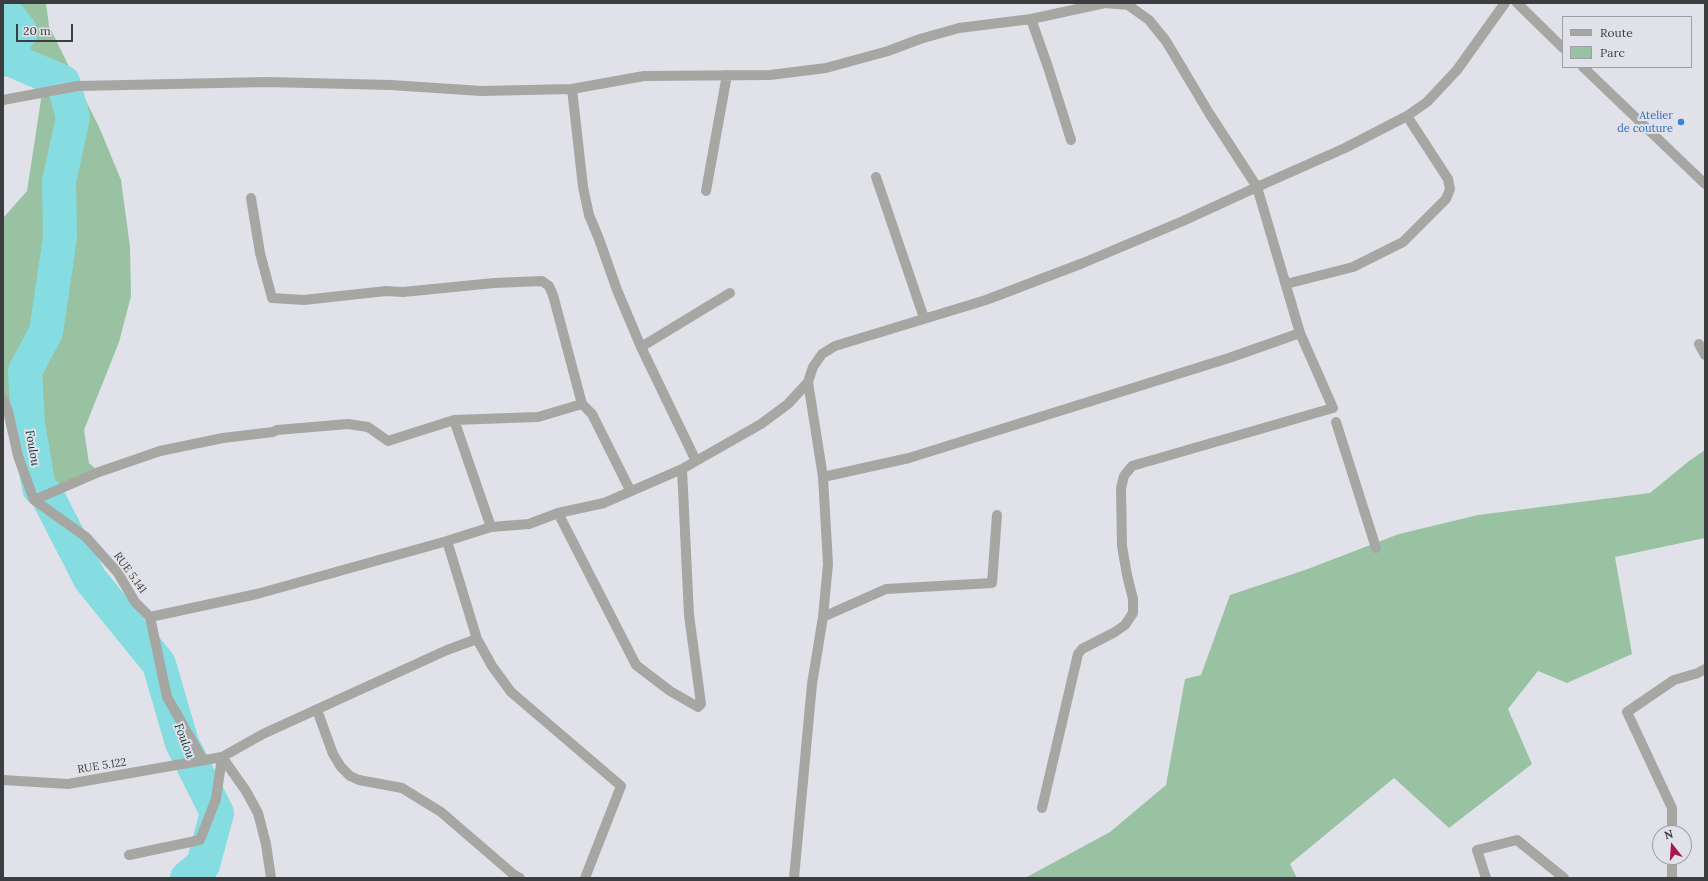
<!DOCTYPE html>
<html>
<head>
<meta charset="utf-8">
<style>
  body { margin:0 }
  #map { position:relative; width:1708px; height:881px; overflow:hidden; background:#e1e2e9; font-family:Lora,serif }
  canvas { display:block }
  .frame { position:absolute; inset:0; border:4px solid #3c3d3f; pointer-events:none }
  .legend { position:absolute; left:1562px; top:16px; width:130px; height:52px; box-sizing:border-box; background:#e1e2e9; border:1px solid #9fa0a5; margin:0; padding:5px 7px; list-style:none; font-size:12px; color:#3c3d3f }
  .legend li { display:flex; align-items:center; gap:8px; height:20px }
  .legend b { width:20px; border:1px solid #9fa0a5 }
  .north { position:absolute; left:1652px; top:825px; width:40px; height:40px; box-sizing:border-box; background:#e1e2e9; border:1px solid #9fa0a5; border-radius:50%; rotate:343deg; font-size:11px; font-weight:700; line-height:16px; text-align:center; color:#3c3d3f }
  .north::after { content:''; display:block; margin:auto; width:14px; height:18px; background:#aa164a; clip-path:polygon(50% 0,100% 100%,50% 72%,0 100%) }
  .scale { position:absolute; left:16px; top:24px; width:57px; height:18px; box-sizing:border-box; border:2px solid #3c3d3f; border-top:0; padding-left:5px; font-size:12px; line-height:14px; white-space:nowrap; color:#3c3d3f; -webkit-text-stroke:3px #e1e2e9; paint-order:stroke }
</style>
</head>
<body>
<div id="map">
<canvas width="1708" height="881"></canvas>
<div class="frame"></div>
<ul class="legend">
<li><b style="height:5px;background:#a6a6a3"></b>Route</li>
<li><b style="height:11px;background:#99c2a3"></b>Parc</li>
</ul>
<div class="north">N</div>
<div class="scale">20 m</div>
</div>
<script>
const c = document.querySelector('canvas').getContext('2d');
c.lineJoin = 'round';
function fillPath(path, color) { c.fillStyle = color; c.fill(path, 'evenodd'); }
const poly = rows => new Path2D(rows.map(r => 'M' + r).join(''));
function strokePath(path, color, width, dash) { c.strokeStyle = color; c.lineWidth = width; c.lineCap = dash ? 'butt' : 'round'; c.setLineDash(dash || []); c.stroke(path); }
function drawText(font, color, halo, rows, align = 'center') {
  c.font = font + ' Lora,serif'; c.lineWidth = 4; c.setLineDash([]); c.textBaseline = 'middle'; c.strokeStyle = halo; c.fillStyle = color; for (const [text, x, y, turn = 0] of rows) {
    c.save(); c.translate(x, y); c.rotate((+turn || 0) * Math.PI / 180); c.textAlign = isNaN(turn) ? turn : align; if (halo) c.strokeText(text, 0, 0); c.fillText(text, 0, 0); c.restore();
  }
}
fillPath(poly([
  [3,3,46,3,49,26,100,129,121,180,130,247,131,296,119,342,84,430,89,463,99,472,34,500,3,399,3,218,27,191,44,80,3,76],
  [1705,450,1705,538,1615,557,1632,654,1567,683,1538,671,1508,709,1532,764,1449,828,1394,778,1290,864,1297,878,1025,878,1110,832,1166,785,1185,679,1201,675,1230,595,1305,570,1399,534,1478,515,1650,493,1689,461]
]), '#99c2a3');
strokePath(poly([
  [3,9,21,32,12,43,16,62,63,82,73,117,59,182,60,237,46,332,25,371,28,424,39,488,47,495,90,579,159,664,182,743,217,813,203,865,187,878]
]), '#85dde2', 34);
strokePath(poly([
  [1031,19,1048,67,1071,140],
  [572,89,583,187,589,215,599,239,617,290,641,347,696,461],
  [3,100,78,86,267,82,391,85,481,91,572,89,644,76,770,75,826,68,888,51,920,39,959,28,1031,19,1105,3,1128,5,1149,20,1166,41,1209,113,1257,187,1345,148,1407,116,1427,102,1457,70,1505,3],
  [876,177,924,318],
  [706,191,727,75],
  [251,198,260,253,272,298,304,300,386,291,403,292,494,283,542,281,549,286,553,295,582,404],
  [1286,284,1353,267,1403,242,1446,199,1450,189,1448,179,1407,116],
  [1699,344,1705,355],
  [641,347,730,293],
  [3,399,8,411,18,456,34,500,86,537,118,573,135,602,150,617,167,697,203,760],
  [454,420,491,527],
  [1336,422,1376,548],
  [823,477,909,458,1229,358,1300,333],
  [34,500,99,472,160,451,223,438,273,432,277,430,348,424,368,427,388,441,454,420,538,417,582,404,592,414,630,490],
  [558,513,636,665,670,691,698,707,701,704,689,615,682,469],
  [447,541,477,639,492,666,511,692,621,786,585,878],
  [150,617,257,594,447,541,491,527,529,524,558,513,604,503,682,469,761,424,788,404,799,392,808,382,813,367,822,354,835,346,986,300,1083,263,1183,221,1257,187,1300,333,1333,408,1132,466,1124,476,1121,488,1122,546,1127,575,1133,599,1133,613,1125,625,1115,632,1082,649,1078,654,1042,808],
  [823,617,886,589,992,583,997,515],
  [317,710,333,754,341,767,350,776,359,780,402,788,441,812,513,874,520,878],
  [3,780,68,784,222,757,263,734,447,650,477,639],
  [1672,833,1672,808,1627,712,1674,680,1698,673,1705,669],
  [129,855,200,840,216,799,222,757,246,791,258,813,266,844,271,878],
  [794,878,812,684,823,617,828,564,823,477,808,382],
  [1486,878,1477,850,1517,840,1564,878],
  [1672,878,1672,857]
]), '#a6a6a3', 10);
strokePath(poly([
  [1517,3,1563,48],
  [1583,67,1705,184]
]), '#a6a6a3', 10);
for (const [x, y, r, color] of [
  [1681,122,4,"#3f7fe0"]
]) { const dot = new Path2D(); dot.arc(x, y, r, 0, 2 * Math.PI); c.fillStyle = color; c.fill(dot); strokePath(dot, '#e1e2e9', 1.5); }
drawText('11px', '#366cbe', '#e1e2e9', [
  ["Atelier",1673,116],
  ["de couture",1673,129]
], 'right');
drawText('11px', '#3c3d3f', '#e1e2e9', [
  ["RUE 5.141",130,573,54],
  ["RUE 5.122",102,766,-9]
]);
drawText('italic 12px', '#073436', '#e1e2e9', [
  ["Foulou",32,448,80],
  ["Foulou",184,741,69]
]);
</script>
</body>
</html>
